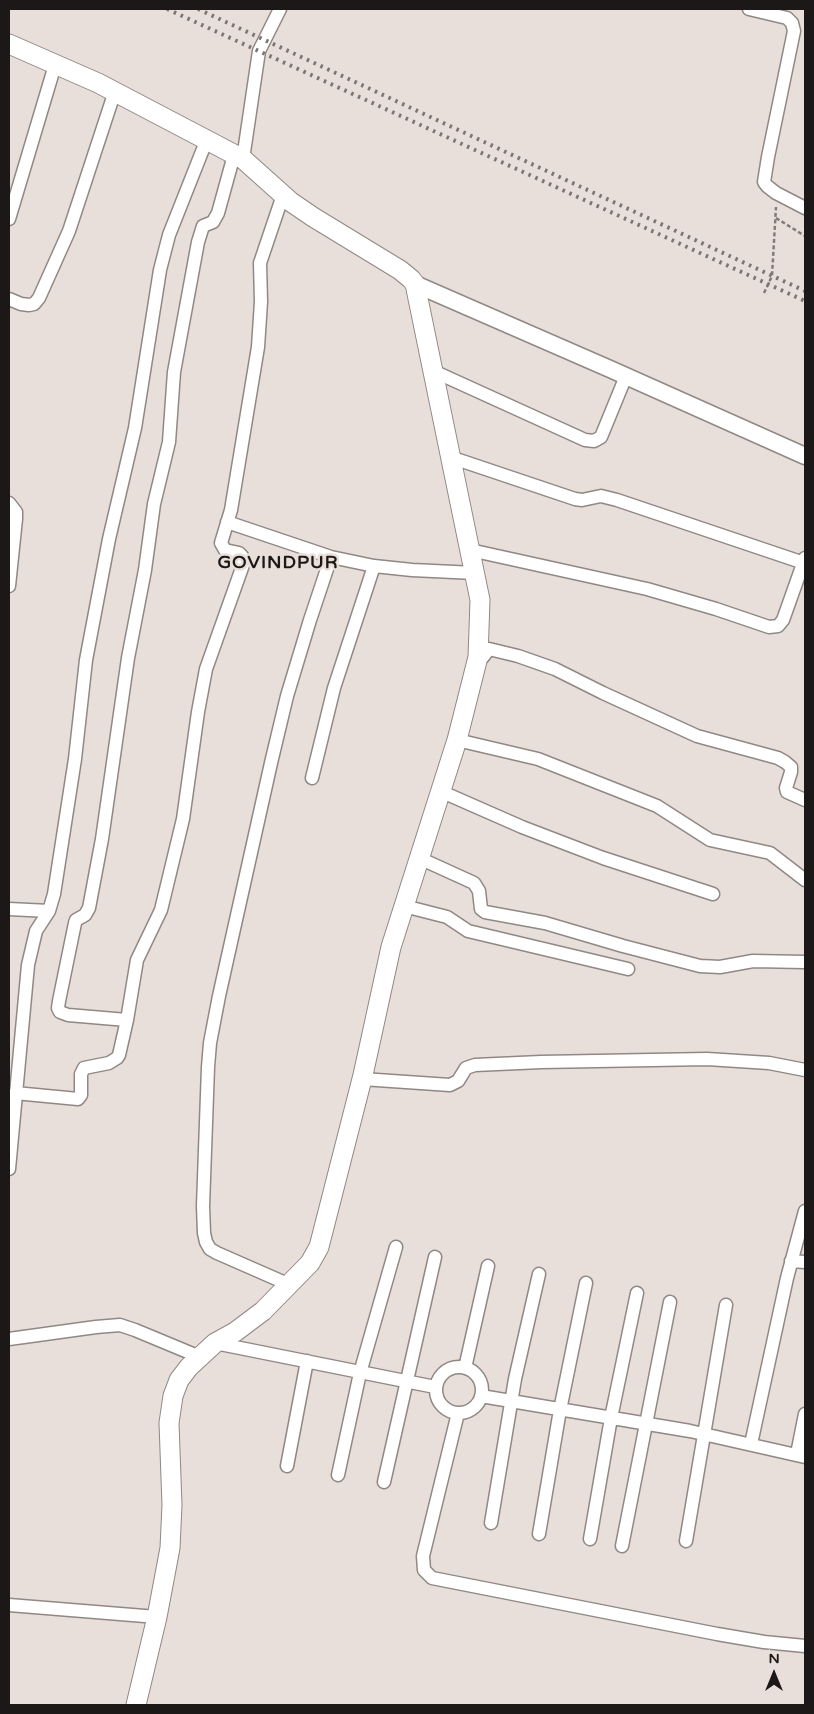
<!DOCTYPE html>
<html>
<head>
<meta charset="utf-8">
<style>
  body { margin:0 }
  #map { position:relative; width:814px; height:1714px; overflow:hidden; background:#e8dfda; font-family:"Varela Round",sans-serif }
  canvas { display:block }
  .frame { position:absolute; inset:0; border:10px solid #1c1817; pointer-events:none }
  .north { position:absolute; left:749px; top:1649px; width:50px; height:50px; -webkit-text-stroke:4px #e8dfda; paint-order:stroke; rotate:0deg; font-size:14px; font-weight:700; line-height:20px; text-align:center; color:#1c1817 }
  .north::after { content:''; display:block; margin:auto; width:18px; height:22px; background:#1c1817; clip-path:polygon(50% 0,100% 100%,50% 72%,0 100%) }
</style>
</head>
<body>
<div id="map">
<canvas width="814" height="1714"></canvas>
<div class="frame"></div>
<div class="north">N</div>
</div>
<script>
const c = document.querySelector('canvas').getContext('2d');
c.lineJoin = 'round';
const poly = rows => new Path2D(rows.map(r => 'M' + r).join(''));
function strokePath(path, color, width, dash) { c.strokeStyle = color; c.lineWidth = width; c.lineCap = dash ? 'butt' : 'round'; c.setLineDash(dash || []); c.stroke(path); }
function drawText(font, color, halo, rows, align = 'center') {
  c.font = font + ' "Varela Round",sans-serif'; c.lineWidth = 5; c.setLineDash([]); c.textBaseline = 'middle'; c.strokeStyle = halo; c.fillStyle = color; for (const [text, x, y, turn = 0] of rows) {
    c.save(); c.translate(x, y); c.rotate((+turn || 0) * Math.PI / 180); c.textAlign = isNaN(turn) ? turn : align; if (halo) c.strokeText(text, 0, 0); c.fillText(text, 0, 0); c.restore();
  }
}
const minor = poly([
  [749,9,787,18,792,23,794,31,768,157,764,182,767,186,776,193,805,208],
  [243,159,259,51,280,9],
  [9,219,55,65],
  [9,299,21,304,29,305,34,304,39,298,69,231,115,91],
  [431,370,585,440,594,441,601,437,626,376],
  [450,457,575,499,582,500,601,496,617,500,804,563],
  [9,503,16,512,16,519,9,586],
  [227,522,331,557,374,566,412,570,475,573],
  [470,550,647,589,716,609,769,627,778,626,783,620,805,558],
  [478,657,483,657,489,649,518,656,555,669,603,693,697,736,778,758,785,762,791,767,791,772,786,788,787,792,805,800],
  [457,740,538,759,657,806,710,840,770,853,805,880],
  [312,778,334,688,374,566],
  [440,791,522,827,603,858,713,894],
  [419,858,474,883,479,891,481,909,485,912,545,923,623,946,700,966,720,967,753,961,805,962],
  [404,906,447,917,468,931,628,969],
  [9,909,49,911],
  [127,1020,68,1015,60,1012,58,1008,59,1001,75,923,76,920,85,915,89,908,102,839,128,658,145,570,154,504,169,442,174,372,198,242,203,226,213,222,218,213,234,155],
  [362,1079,450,1085,458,1081,466,1068,475,1065,541,1062,707,1059,769,1063,805,1070],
  [15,1093,78,1099,81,1095,81,1074,84,1068,109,1063,117,1058,119,1055,127,1020,137,960,161,910,183,819,198,712,206,669,243,565,242,556,239,553,225,550,221,543,231,510,258,347,261,302,260,263,283,195],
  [9,1169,28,965,36,931,49,911,54,894,75,759,86,660,109,539,135,428,160,270,169,235,207,139],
  [791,1261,805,1262],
  [290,1285,217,1253,210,1249,206,1242,204,1233,203,1206,208,1067,210,1043,219,996,271,763,287,696,310,620,331,557],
  [9,1339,96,1327,120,1325,135,1330,200,1357],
  [215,1343,435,1387],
  '436 1390a23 23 0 1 1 46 0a23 23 0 1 1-46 0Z',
  [465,1368,488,1266],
  [481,1396,690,1431,805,1457],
  [458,1413,423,1556,424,1570,432,1578,717,1634,764,1642,805,1646],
  [751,1444,787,1278,805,1211],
  [797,1454,805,1414],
  [287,1466,307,1361],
  [338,1475,360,1373,396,1247],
  [384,1482,435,1257],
  [491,1523,515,1379,539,1274],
  [539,1534,560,1410,586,1283],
  [590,1539,611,1418,637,1293],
  [686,1541,726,1305],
  [622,1546,670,1302],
  [9,1605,157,1617]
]);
const tertiary = poly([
  [415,284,610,369,805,456]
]);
const secondary = poly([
  [9,44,98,83,243,159,291,202,313,217,400,270,411,279,415,284,480,600,478,657,457,740,391,947,363,1075,319,1247,310,1263,263,1311,235,1332,215,1343,189,1367,179,1380,173,1396,169,1423,172,1505,170,1548,157,1617,136,1705]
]);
strokePath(minor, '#908884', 15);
strokePath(tertiary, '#908884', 19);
strokePath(secondary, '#908884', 21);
strokePath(poly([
  [776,218,805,236],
  [764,293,772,276,776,207]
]), '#827c79', 2.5, [4, 2.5]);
strokePath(minor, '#fff', 12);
strokePath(tertiary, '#fff', 16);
strokePath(secondary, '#fff', 19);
strokePath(poly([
  [167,9,805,301],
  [198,9,805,291]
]), '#7c7673', 4, [2.5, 5]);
c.letterSpacing = '1px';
drawText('bold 18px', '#1c1817', '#e8dfda', [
  ["GOVINDPUR",278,563]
]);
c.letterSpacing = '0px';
</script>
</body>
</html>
